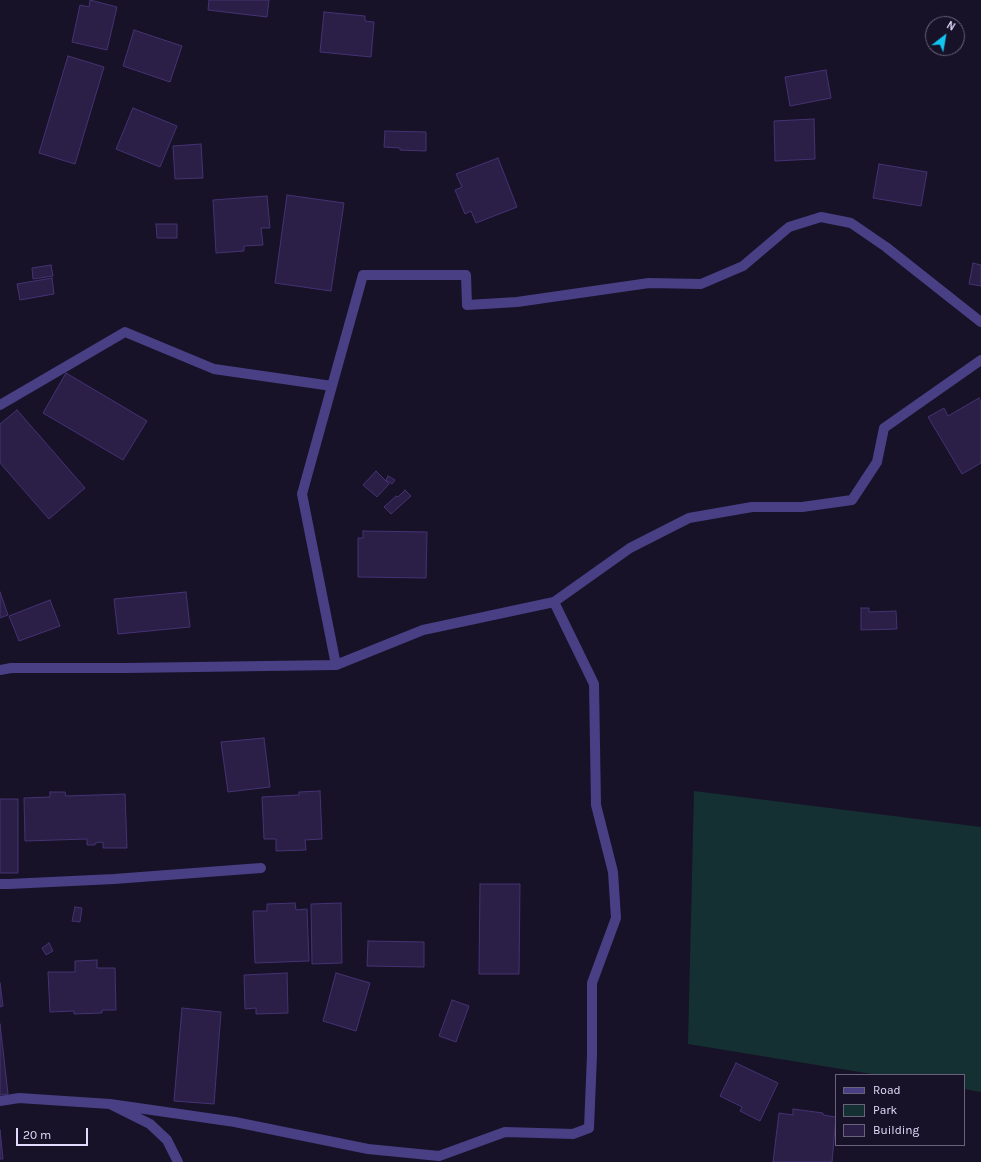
<!DOCTYPE html>
<html>
<head>
<meta charset="utf-8">
<style>
  body { margin:0 }
  #map { position:relative; width:981px; height:1162px; overflow:hidden; background:#181228; font-family:Karla,sans-serif }
  canvas { display:block }
  .legend { position:absolute; left:835px; top:1074px; width:130px; height:72px; box-sizing:border-box; background:#181228; border:1px solid #69627d; margin:0; padding:5px 7px; list-style:none; font-size:12px; color:#e2dbfd }
  .legend li { display:flex; align-items:center; gap:8px; height:20px }
  .legend b { width:20px; border:1px solid #69627d }
  .north { position:absolute; left:925px; top:16px; width:40px; height:40px; box-sizing:border-box; background:#181228; border:1px solid #69627d; border-radius:50%; rotate:31deg; font-size:11px; font-weight:700; line-height:16px; text-align:center; color:#e2dbfd }
  .north::after { content:''; display:block; margin:auto; width:14px; height:18px; background:#12c6f2; clip-path:polygon(50% 0,100% 100%,50% 72%,0 100%) }
  .scale { position:absolute; left:16px; top:1128px; width:72px; height:18px; box-sizing:border-box; border:2px solid #e2dbfd; border-top:0; padding-left:5px; font-size:12px; line-height:14px; white-space:nowrap; color:#e2dbfd; -webkit-text-stroke:3px #181228; paint-order:stroke }
</style>
</head>
<body>
<div id="map">
<canvas width="981" height="1162"></canvas>
<ul class="legend">
<li><b style="height:5px;background:#493f85"></b>Road</li>
<li><b style="height:11px;background:#153032"></b>Park</li>
<li><b style="height:11px;background:#2b1f48"></b>Building</li>
</ul>
<div class="north">N</div>
<div class="scale">20 m</div>
</div>
<script>
const c = document.querySelector('canvas').getContext('2d');
c.lineJoin = 'round';
function fillPath(path, color) { c.fillStyle = color; c.fill(path, 'evenodd'); }
const poly = rows => new Path2D(rows.map(r => 'M' + r).join(''));
function strokePath(path, color, width, dash) { c.strokeStyle = color; c.lineWidth = width; c.lineCap = dash ? 'butt' : 'round'; c.setLineDash(dash || []); c.stroke(path); }
fillPath(poly([
  [694,791,981,827,981,1092,964,1089,964,1075,878,1075,688,1044]
]), '#153032');
const building = poly([
  [90,0,117,7,107,50,72,42,80,5,89,7,90,0],
  [209,0,269,0,267,17,208,10,209,0],
  [324,12,365,16,365,21,374,22,371,57,320,52,324,12],
  [134,30,182,46,170,82,123,66,134,30],
  [68,56,104,67,75,164,39,153,68,56],
  [826,70,831,98,790,106,785,77,826,70],
  [133,108,177,126,160,167,116,149,133,108],
  [814,119,815,159,775,161,774,121,814,119],
  [385,131,426,132,426,151,400,150,400,148,384,147,385,131],
  [201,144,203,178,175,179,173,146,201,144],
  [498,158,517,207,476,223,471,211,465,214,455,190,462,187,456,174,498,158],
  [879,164,927,172,921,206,873,198,879,164],
  [287,195,344,203,331,291,275,283,287,195],
  [267,196,270,228,261,228,263,245,244,246,244,251,216,253,213,200,267,196],
  [156,224,177,224,177,238,157,238,156,224],
  [973,263,981,265,981,286,969,284,973,263],
  [51,265,53,276,33,279,32,268,51,265],
  [52,278,54,294,20,300,17,284,52,278],
  [66,373,147,421,123,460,43,413,66,373],
  [979,398,981,401,981,463,962,474,928,417,944,408,948,416,979,398],
  [17,410,85,488,49,519,0,463,0,424,17,410],
  [376,471,389,484,377,497,363,485,376,471],
  [388,476,395,480,392,484,386,480,388,476],
  [405,490,411,496,391,514,384,507,396,496,398,497,405,490],
  [363,531,427,532,426,578,358,577,358,538,363,538,363,531],
  [0,592,8,615,0,618,0,592],
  [186,592,190,627,118,634,114,599,186,592],
  [50,600,60,626,19,641,9,616,50,600],
  [861,608,869,608,869,612,896,611,897,629,861,630,861,608],
  [264,738,270,787,228,792,221,742,264,738],
  [320,791,322,839,305,840,306,850,276,851,276,839,264,839,262,797,299,795,299,792,320,791],
  [50,792,65,792,66,796,125,794,127,848,103,848,103,842,95,843,95,845,87,845,87,839,25,841,24,798,50,797,50,792],
  [0,799,18,799,18,873,0,873,0,799],
  [480,884,520,884,519,974,479,974,480,884],
  [295,903,296,910,307,909,309,961,255,963,253,911,267,911,267,904,295,903],
  [341,903,342,963,312,964,311,904,341,903],
  [75,907,82,908,80,922,72,921,75,907],
  [368,941,424,942,424,967,367,966,368,941],
  [49,943,53,951,46,955,42,948,49,943],
  [97,960,97,968,115,968,116,1010,102,1010,102,1013,74,1014,74,1011,50,1012,48,972,75,972,75,961,97,960],
  [287,973,288,1013,256,1014,256,1008,245,1009,244,975,287,973],
  [336,973,370,983,356,1031,323,1021,336,973],
  [0,983,3,1006,0,1007,0,983],
  [452,1000,469,1006,456,1042,439,1036,452,1000],
  [182,1008,221,1012,214,1104,174,1101,182,1008],
  [0,1024,8,1094,0,1095,0,1024],
  [736,1063,778,1083,760,1121,740,1111,742,1107,720,1096,736,1063],
  [793,1109,823,1113,823,1115,836,1117,832,1162,773,1162,779,1113,793,1115,793,1109],
  [0,1130,3,1159,0,1159,0,1130]
]);
fillPath(building, '#2b1f48');
strokePath(building, '#453273', 1);
strokePath(poly([
  [332,386,302,494,336,665],
  [0,405,125,332,214,369,332,386,363,275,466,275,467,305,517,302,649,283,701,284,743,266,789,227,821,217,851,223,886,247,981,322],
  [0,670,11,668,127,668,336,665,423,630,554,602,630,548,689,518,752,507,802,507,852,500,877,462,884,428,981,360],
  [0,884,9,884,114,879,261,868],
  [0,1101,19,1098,110,1104,150,1124,167,1140,178,1162],
  [110,1104,235,1122,368,1149,439,1156,505,1132,573,1134,589,1128,592,1055,592,983,616,918,613,872,596,805,594,684,554,602]
]), '#493f85', 10);
</script>
</body>
</html>
